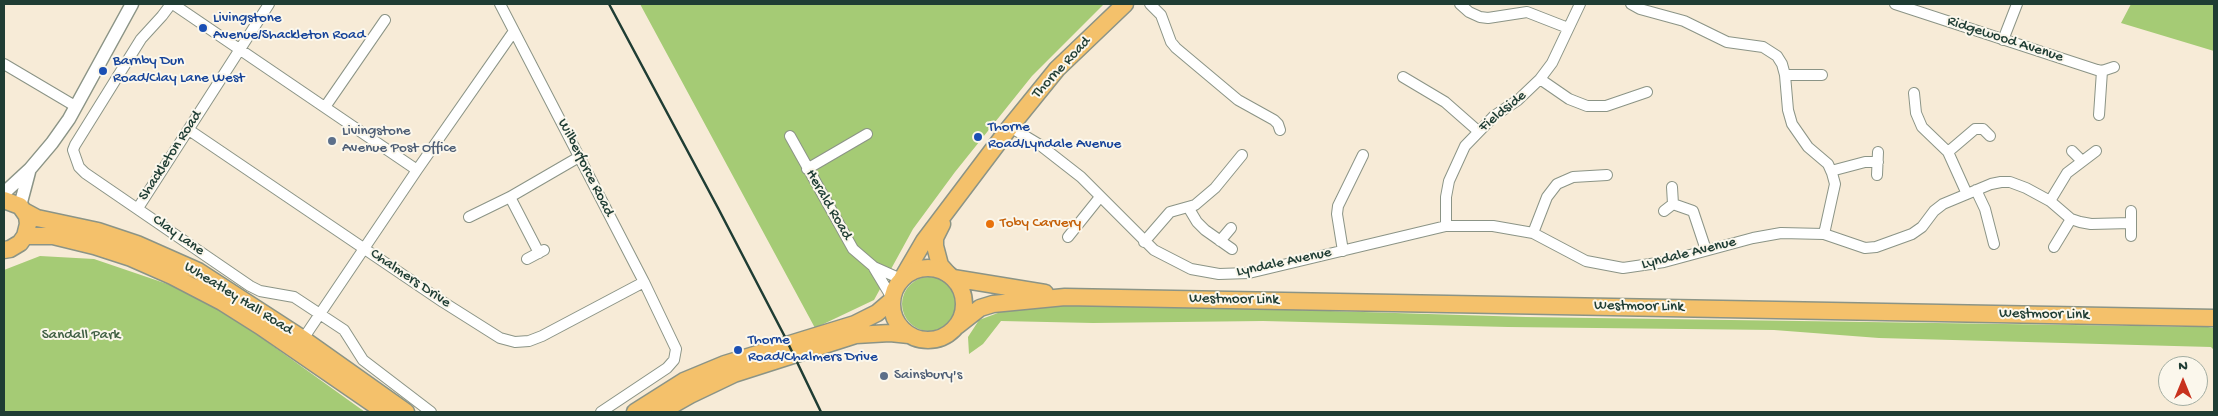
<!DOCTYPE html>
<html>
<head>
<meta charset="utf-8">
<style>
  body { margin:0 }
  #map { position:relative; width:2218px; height:416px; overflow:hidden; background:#f7ebd7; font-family:"Gochi Hand",sans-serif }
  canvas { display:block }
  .frame { position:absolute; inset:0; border:5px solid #1f3d34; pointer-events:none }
  .north { position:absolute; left:2158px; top:356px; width:50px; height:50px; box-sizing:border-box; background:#fbf7ec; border:1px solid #a3ada2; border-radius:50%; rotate:0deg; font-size:14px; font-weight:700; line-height:20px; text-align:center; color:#1f3d34 }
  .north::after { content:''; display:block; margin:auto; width:18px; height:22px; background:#c8321e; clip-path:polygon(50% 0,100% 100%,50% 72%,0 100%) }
</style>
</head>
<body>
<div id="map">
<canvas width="2218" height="416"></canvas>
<div class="frame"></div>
<div class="north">N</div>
</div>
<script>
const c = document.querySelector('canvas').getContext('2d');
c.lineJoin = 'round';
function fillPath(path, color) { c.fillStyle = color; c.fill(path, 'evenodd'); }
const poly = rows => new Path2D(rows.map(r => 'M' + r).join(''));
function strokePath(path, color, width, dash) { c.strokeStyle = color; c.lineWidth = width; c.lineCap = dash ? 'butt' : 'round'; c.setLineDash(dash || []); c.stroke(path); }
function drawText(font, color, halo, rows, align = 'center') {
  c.font = font + ' "Gochi Hand",sans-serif'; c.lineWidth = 4; c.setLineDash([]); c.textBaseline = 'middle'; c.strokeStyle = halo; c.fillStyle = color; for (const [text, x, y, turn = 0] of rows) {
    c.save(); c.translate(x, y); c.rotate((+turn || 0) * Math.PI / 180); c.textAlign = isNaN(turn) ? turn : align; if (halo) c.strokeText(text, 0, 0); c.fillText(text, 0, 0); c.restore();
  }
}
fillPath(poly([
  [640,4,1104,4,1032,76,955,172,913,229,874,300,815,328],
  [2131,4,2214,4,2214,51,2121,23],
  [40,256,94,259,185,290,227,313,365,412,4,412,4,270],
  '902 304a27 27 0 1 1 54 0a27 27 0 1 1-54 0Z',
  [1069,303,1526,317,2208,327,2214,328,2214,350,2211,347,1879,338,1774,330,1508,327,1263,321,1093,323,1001,321,983,344,969,354,968,337,979,320,1006,310]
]), '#a5cb75');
const minor = poly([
  [171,4,162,16,141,39,75,145,73,150,79,167,85,173,250,286,260,291,294,297,344,330,363,360,431,412],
  [173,4,417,170],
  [500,4,644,282,676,349,674,360,667,368,601,412],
  [1150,4,1161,15,1171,42,1176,48,1238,100,1274,120,1278,124,1280,130],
  [1460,4,1469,12,1480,17,1488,18,1527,12,1568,28],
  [1631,4,1640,9,1684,21,1727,42,1763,47,1777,56,1782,64,1785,75,1788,110,1792,124,1808,147,1828,164,1832,173,1835,184,1824,234],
  [1895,4,2097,70,2102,71,2114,67],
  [2003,40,2017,4],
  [4,64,75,106],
  [1785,75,1822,75],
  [1403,77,1445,102,1478,131],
  [1540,79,1569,99,1587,106,1606,106,1647,92],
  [1914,93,1916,113,1922,127,1948,152,1967,194],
  [325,107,385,20],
  [2099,115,2102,71],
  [1010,127,1040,145,1081,177,1154,250,1191,269,1219,274,1249,273,1446,226,1493,226,1533,233,1586,261,1623,268,1664,262,1753,238,1781,233,1824,234,1865,248,1876,247,1912,234,1922,227,1934,211,1943,204,1991,184,2001,182,2010,182,2026,188,2050,201,2071,219,2080,222,2091,224,2131,223],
  [189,130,443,302,500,338,515,342,529,341,542,336,644,282],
  [790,136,853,249,874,267,901,279],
  [2072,151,2082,161],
  [1948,152,1975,129,1983,129,1990,136],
  [807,169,867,134],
  [1831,171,1865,162,1878,162],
  [1877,175,1878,152],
  [1976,190,1985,209,1994,244],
  [510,197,539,253],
  [2050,201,2067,173,2096,151],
  [1673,204,1693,211,1706,250],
  [1188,207,1197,222,1205,230,1232,249],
  [138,208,269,4],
  [1664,211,1673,204,1672,187],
  [2131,211,2131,236],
  [469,217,510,197,579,157],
  [1446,226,1446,197,1449,181,1465,146,1494,116,1518,100,1540,79,1552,63,1580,4],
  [1533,233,1547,197,1557,184,1573,177,1607,175],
  [1068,237,1100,197],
  [1220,241,1231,228],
  [1144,242,1170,212,1195,205,1215,188,1242,155],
  [2054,247,2071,219],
  [1343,251,1337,214,1338,206,1363,155],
  [527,259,544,250],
  [874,268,892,298],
  [303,339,417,170,514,31]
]);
const tertiary = poly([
  [4,193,30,169,52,143,69,119,132,4],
  [20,206,29,172]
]);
const primary = poly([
  [942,224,935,238,935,246,940,265,948,274],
  [903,277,924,241,1010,127,1057,69,1125,4]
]);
const trunk = poly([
  [4,200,20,206,27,216,28,224,25,236,20,243,10,249,4,250],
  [24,211,37,218,98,231,137,244,198,271,303,339,406,412],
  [25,236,53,236,94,246,131,258,172,276,222,302,260,326,385,412],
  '892 304a36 36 0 1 1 72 0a36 36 0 1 1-72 0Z',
  [953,278,1045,293],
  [957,326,980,308,993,304,1065,297,2214,318],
  [635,412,684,381,725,364,855,324,877,313,891,301],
  [660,412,690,395,734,374,856,335,890,333,909,335]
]);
strokePath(minor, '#8b9486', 12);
strokePath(tertiary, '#8b9486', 15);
strokePath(primary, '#8b9486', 19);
strokePath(trunk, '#8b9486', 19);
strokePath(minor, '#fff', 10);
strokePath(tertiary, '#fff', 12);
strokePath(primary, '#f4c16b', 16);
strokePath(trunk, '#f4c16b', 16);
strokePath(poly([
  [609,4,718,208,784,335,821,412]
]), '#1f3d34', 2.5);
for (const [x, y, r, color] of [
  [203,28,5,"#1a4fb4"],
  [103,71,5,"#1a4fb4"],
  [978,137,5,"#1a4fb4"],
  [332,141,5,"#5c6f8a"],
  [990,224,5,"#e8710a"],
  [738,350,5,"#1a4fb4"],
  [884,376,5,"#5c6f8a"]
]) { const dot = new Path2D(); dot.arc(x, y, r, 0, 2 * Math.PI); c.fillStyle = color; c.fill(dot); strokePath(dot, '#fbf7ec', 2); }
drawText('15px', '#164399', '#fbf7ec', [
  ["Livingstone",213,19],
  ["Avenue/Shackleton Road",213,36],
  ["Barnby Dun",113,62],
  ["Road/Clay Lane West",113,79],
  ["Thorne",988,128],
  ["Road/Lyndale Avenue",988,145],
  ["Thorne",748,341],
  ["Road/Chalmers Drive",748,358]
], 'left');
drawText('15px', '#1f3d34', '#fbf7ec', [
  ["Ridgewood Avenue",2005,40,18],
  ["Thorne Road",1062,68,-47],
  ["Fieldside",1503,112,-39],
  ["Shackleton Road",171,156,-57],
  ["Wilberforce Road",585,168,63],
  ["Herald Road",828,205,60],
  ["Clay Lane",178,236,35],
  ["Lyndale Avenue",1689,254,-14],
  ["Lyndale Avenue",1284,263,-12],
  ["Chalmers Drive",410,279,34],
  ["Wheatley Hall Road",238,299,32],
  ["Westmoor Link",1234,300,1],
  ["Westmoor Link",1639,307,1],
  ["Westmoor Link",2044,315,1]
]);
drawText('15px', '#4e5e75', '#fbf7ec', [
  ["Livingstone",342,132],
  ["Avenue Post Office",342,149],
  ["Sainsbury's",894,376]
], 'left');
drawText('15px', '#c56008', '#fbf7ec', [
  ["Toby Carvery",1000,224]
], 'left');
drawText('15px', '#406044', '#fbf7ec', [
  ["Sandall Park",81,336]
]);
</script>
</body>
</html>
